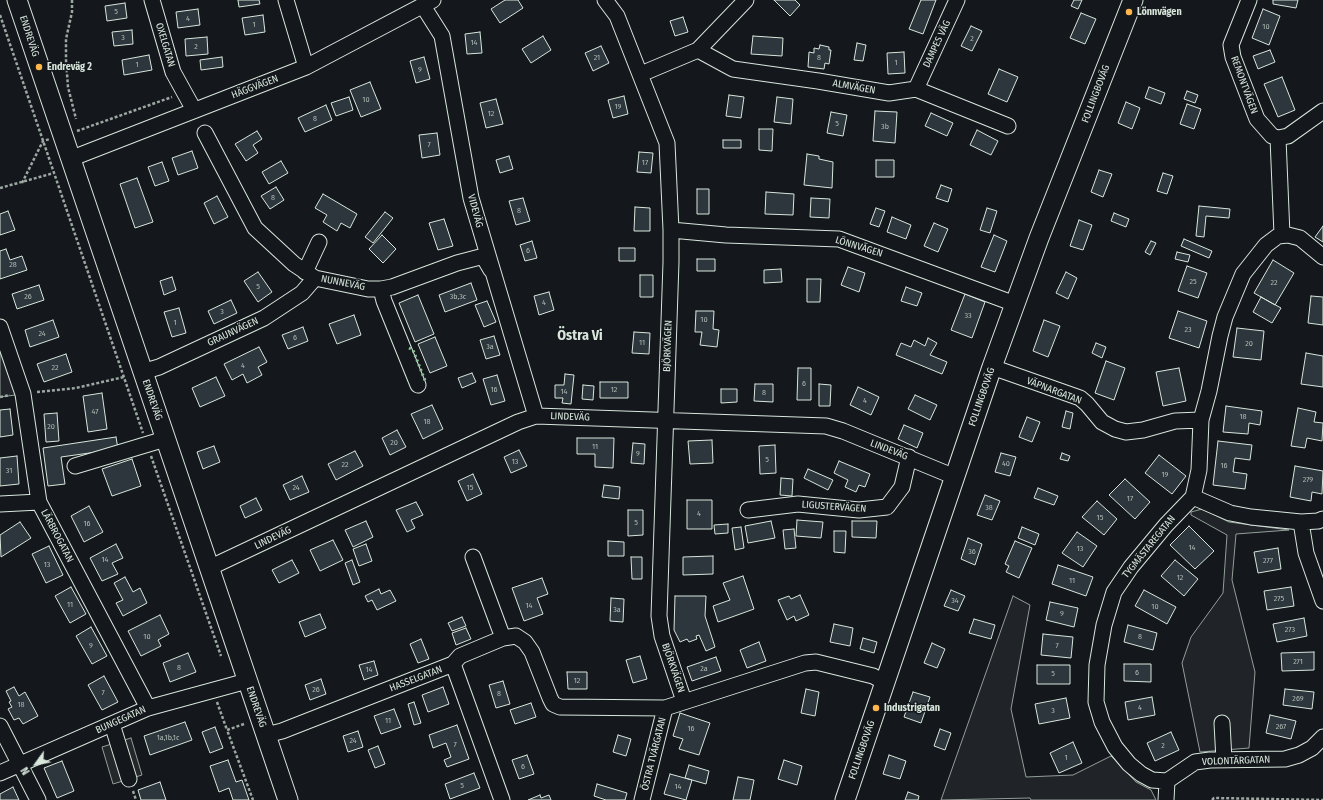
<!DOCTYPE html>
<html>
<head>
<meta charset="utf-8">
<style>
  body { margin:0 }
  #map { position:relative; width:1323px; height:800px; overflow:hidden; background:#14181c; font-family:"Fira Sans Condensed",sans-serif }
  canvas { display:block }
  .north { position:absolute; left:16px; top:744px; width:40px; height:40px; -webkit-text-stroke:3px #14181c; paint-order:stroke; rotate:237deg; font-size:11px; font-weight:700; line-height:16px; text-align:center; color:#d8e6dc }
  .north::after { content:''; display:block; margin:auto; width:14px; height:18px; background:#d8e6dc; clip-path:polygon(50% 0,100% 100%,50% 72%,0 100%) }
</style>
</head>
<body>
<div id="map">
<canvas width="1323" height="800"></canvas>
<div class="north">N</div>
</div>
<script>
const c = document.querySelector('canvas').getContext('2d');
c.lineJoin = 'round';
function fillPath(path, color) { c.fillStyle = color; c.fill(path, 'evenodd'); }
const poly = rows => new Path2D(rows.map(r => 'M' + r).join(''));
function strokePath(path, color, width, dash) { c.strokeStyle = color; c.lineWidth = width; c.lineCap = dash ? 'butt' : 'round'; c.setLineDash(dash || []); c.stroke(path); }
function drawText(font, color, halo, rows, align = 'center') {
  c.font = font + ' "Fira Sans Condensed",sans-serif'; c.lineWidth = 3; c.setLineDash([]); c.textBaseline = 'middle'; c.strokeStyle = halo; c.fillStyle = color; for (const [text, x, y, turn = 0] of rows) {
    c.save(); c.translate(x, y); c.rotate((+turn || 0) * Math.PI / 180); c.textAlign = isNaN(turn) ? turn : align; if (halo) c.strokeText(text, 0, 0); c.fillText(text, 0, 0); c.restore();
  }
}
const green = poly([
  [0,327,23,394,0,397,0,327],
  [1202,509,1229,522,1289,530,1236,534,1232,580,1255,672,1249,748,1200,752,1182,663,1191,637,1223,593,1227,535,1191,515,1191,512,1202,509],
  [1013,596,1030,605,1011,709,1026,777,1073,775,1111,756,1136,782,1151,790,1156,800,1031,800,1030,798,941,800,1013,596]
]);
fillPath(green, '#202428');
strokePath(green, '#939e99', 1);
const parking = poly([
  [131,738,142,775,113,784,102,747,131,738]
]);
fillPath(parking, '#24282b');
strokePath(parking, '#939e99', 1);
const building = poly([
  [238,0,259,0,260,4,239,7,238,0],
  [505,0,518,0,523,8,500,23,491,9,505,0],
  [774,0,795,0,800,5,790,16,774,0],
  [921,0,936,0,923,34,909,29,921,0],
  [1074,0,1082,0,1078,9,1071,6,1074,0],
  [1273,0,1298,0,1296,8,1273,4,1273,0],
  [125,3,127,18,107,21,105,6,125,3],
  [198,9,200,25,178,28,176,12,198,9],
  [1263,9,1280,16,1269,45,1252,38,1263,9],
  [1081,13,1096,19,1085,44,1070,38,1081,13],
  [263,15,265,32,245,35,242,18,263,15],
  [683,17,688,32,675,36,670,21,683,17],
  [971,26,982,31,972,51,961,46,971,26],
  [132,30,133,44,114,46,112,32,132,30],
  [480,32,482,53,467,54,465,34,480,32],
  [543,36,551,50,531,63,522,49,543,36],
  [753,36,783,38,782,56,751,54,753,36],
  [207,37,208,54,186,56,185,39,207,37],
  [857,43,866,45,863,61,854,60,857,43],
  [820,45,829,47,829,50,831,50,829,64,825,63,824,69,808,67,809,52,814,53,814,48,819,49,820,45],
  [601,46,609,63,593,71,585,53,601,46],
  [1270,50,1275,62,1258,69,1253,56,1270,50],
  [904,52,905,73,888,74,887,53,904,52],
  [149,55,152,70,124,75,122,60,149,55],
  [222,57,223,67,201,70,200,60,222,57],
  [424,57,430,79,416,83,410,61,424,57],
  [999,69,1018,77,1007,102,988,94,999,69],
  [1282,77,1295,110,1278,117,1264,84,1282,77],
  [370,82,381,109,361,117,350,90,370,82],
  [1149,87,1165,93,1161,104,1145,98,1149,87],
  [1187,91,1198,95,1195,103,1184,99,1187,91],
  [729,95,744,97,741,118,726,116,729,95],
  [624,96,628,114,613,118,608,100,624,96],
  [349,97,353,110,336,116,331,103,349,97],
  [777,97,793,99,791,124,774,122,777,97],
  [496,99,503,124,486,128,480,103,496,99],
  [1126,102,1140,108,1132,129,1118,123,1126,102],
  [1187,104,1201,109,1194,129,1180,124,1187,104],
  [326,105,332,120,305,132,298,118,326,105],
  [875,111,897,112,895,143,873,141,875,111],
  [831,112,847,115,843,136,827,133,831,112],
  [931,113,953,123,947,136,925,126,931,113],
  [759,129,773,129,772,151,759,150,759,129],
  [977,130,998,141,991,155,970,145,977,130],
  [257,131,262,139,253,145,258,153,246,161,235,144,257,131],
  [437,133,440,155,422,158,419,135,437,133],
  [723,140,741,140,741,148,723,148,723,140],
  [192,151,198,168,178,175,172,158,192,151],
  [639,152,653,153,651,173,637,172,639,152],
  [807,154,819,156,819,159,833,162,832,188,804,185,807,154],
  [509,156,513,169,500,173,496,160,509,156],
  [876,160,894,160,894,177,876,177,876,160],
  [281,161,288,173,269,184,262,172,281,161],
  [162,162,169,181,155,186,148,167,162,162],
  [1099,170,1112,174,1103,197,1091,192,1099,170],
  [1163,173,1173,176,1167,194,1157,191,1163,173],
  [137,178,153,222,135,228,120,184,137,178],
  [941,185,952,189,948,202,936,198,941,185],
  [276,187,284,200,270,209,261,196,276,187],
  [697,189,709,189,709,214,697,214,697,189],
  [766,192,794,194,793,215,765,214,766,192],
  [323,194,357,214,350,228,341,223,337,231,323,222,327,215,315,208,323,194],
  [217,196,228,217,214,224,204,203,217,196],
  [523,198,530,221,516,225,509,201,523,198],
  [811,198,830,199,829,218,810,217,811,198],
  [1199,206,1230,209,1229,218,1206,216,1204,237,1196,236,1199,206],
  [635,207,650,208,650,231,634,231,635,207],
  [876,208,885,211,879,227,870,224,876,208],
  [987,208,997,211,990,233,980,230,987,208],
  [8,211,15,230,0,235,0,214,8,211],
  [385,212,393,218,373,243,365,237,385,212],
  [1114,213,1129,219,1126,227,1111,221,1114,213],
  [892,217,911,225,906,239,887,232,892,217],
  [444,219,453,246,438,250,429,223,444,219],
  [1079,220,1092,225,1083,250,1070,246,1079,220],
  [934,223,948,229,938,252,924,246,934,223],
  [1323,226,1323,242,1315,237,1323,226],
  [382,235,396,249,383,263,369,249,382,235],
  [994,235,1007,241,995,272,981,267,994,235],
  [1184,239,1212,251,1209,258,1181,246,1184,239],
  [532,241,537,258,525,261,520,245,532,241],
  [1151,241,1156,243,1150,255,1145,252,1151,241],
  [619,248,635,248,635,261,619,261,619,248],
  [6,249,10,260,22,256,27,270,0,279,0,251,6,249],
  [1177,252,1190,255,1188,262,1175,259,1177,252],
  [697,259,715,259,715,271,697,271,697,259],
  [1273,260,1294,273,1275,305,1254,293,1273,260],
  [1187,266,1207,273,1198,298,1178,291,1187,266],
  [848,267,865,273,859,292,841,285,848,267],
  [781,269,782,282,764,283,764,270,781,269],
  [258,272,272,292,258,302,244,281,258,272],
  [1066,272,1077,278,1068,299,1056,293,1066,272],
  [640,275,653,275,653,297,640,297,640,275],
  [172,277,176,290,164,295,160,281,172,277],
  [807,279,821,279,820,302,807,302,807,279],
  [471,283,477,300,445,312,439,295,471,283],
  [39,285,44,300,17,309,12,294,39,285],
  [906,287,922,293,917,306,901,301,906,287],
  [549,292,554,310,539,315,534,296,549,292],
  [965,294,985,302,972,338,951,330,965,294],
  [418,295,434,334,415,342,399,303,418,295],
  [1311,296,1323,297,1323,325,1308,323,1311,296],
  [1261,297,1281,308,1272,323,1253,312,1261,297],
  [231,300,237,313,214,324,208,311,231,300],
  [487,301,496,322,484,327,475,305,487,301],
  [179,308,186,333,172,337,164,312,179,308],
  [696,311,714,311,713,329,719,330,717,347,700,345,702,332,695,332,696,311],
  [1178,311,1207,321,1199,348,1169,338,1178,311],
  [354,315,361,335,337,344,329,324,354,315],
  [53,320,59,337,30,347,25,330,53,320],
  [1044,320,1060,326,1048,357,1033,351,1044,320],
  [303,327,308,341,288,349,282,335,303,327],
  [1237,328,1264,331,1261,360,1233,357,1237,328],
  [634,332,650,333,649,354,632,353,634,332],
  [494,336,500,355,486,359,480,340,494,336],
  [435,337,447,366,430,373,418,344,435,337],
  [928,338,937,343,930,355,947,362,942,374,896,355,901,343,911,347,914,340,925,346,928,338],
  [1096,343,1106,347,1102,358,1092,353,1096,343],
  [259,347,267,362,258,367,262,375,247,383,243,374,232,380,224,364,259,347],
  [1306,353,1323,356,1323,387,1301,384,1306,353],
  [66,354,72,372,44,382,37,364,66,354],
  [1106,361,1125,368,1114,400,1095,393,1106,361],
  [798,368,811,368,811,400,797,400,798,368],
  [1179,368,1186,401,1163,406,1156,372,1179,368],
  [472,373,476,382,462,388,458,378,472,373],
  [565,374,574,375,571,404,562,403,563,398,555,398,555,385,564,385,565,374],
  [497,375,505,401,491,405,483,379,497,375],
  [216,377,225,396,200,407,192,388,216,377],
  [600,382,628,382,628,398,600,398,600,382],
  [755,384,773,384,773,402,754,401,755,384],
  [819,384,831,385,830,406,819,406,819,384],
  [583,385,594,386,593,400,582,399,583,385],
  [858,387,879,397,871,415,850,405,858,387],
  [721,389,737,389,737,402,721,403,721,389],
  [102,393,107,429,88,432,83,396,102,393],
  [915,395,937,405,930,420,908,409,915,395],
  [432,405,443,429,423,439,411,414,432,405],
  [1226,406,1262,411,1260,425,1249,423,1248,434,1223,432,1226,406],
  [1298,408,1316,412,1314,422,1323,423,1322,441,1307,438,1305,448,1291,446,1298,408],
  [10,409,13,435,0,437,0,410,10,409],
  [1066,411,1073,413,1070,429,1062,427,1066,411],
  [57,413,59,441,46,442,44,414,57,413],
  [1027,417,1040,422,1032,442,1019,437,1027,417],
  [904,425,923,433,917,448,898,439,904,425],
  [397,430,406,447,390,455,382,438,397,430],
  [116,437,118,449,61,457,65,484,48,486,43,448,116,437],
  [577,438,614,438,613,468,595,467,595,454,577,454,577,438],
  [712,440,713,463,690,464,688,441,712,440],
  [1218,441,1252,445,1250,460,1235,458,1233,472,1247,474,1245,489,1213,485,1218,441],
  [633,443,645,444,644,464,631,463,633,443],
  [775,445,776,473,760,474,759,446,775,445],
  [214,446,220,462,203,469,197,452,214,446],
  [519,450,527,466,511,473,504,457,519,450],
  [355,451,363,466,336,480,328,464,355,451],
  [1001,453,1016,457,1010,476,995,472,1001,453],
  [1062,453,1070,456,1068,461,1060,459,1062,453],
  [1159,455,1186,476,1172,494,1145,473,1159,455],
  [17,456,19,484,0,486,0,458,17,456],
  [132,459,141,486,112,496,102,469,132,459],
  [839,461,870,474,865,487,859,485,856,492,845,487,848,480,834,473,839,461],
  [1295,466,1323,471,1322,494,1312,492,1311,501,1290,497,1295,466],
  [808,469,833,480,828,490,804,478,808,469],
  [473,474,482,494,467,501,458,481,473,474],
  [302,476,309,492,290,500,283,485,302,476],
  [781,478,793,479,792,496,780,495,781,478],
  [1125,479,1150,502,1135,519,1109,495,1125,479],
  [604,485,620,487,619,499,602,497,604,485],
  [1038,488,1058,496,1054,505,1034,498,1038,488],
  [985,495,1000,501,992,520,977,515,985,495],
  [256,498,262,510,245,518,240,506,256,498],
  [687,500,712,500,712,529,687,529,687,500],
  [1097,501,1117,519,1104,535,1082,517,1097,501],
  [416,502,423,515,411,520,415,528,407,532,396,510,416,502],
  [89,506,103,532,84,542,71,516,89,506],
  [628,510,643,510,643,535,628,536,628,510],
  [797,520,823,522,821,538,796,536,797,520],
  [366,521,373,537,353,547,345,530,366,521],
  [771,521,775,538,748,543,745,526,771,521],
  [852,521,877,521,876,538,852,537,852,521],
  [20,522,31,538,1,557,0,535,20,522],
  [728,524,728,533,715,534,714,525,728,524],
  [1189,526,1214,551,1195,569,1170,545,1189,526],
  [741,527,744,548,735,550,732,528,741,527],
  [1022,527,1039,534,1035,545,1018,538,1022,527],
  [794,529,796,548,785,549,783,530,794,529],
  [834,531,846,531,845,553,834,552,834,531],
  [1077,532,1097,546,1083,567,1062,553,1077,532],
  [968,538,982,544,975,565,961,559,968,538],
  [333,540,343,560,320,571,310,550,333,540],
  [608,541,624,542,624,556,608,556,608,541],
  [1015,541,1032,548,1019,578,1006,572,1009,566,1005,564,1015,541],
  [116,544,123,558,112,563,118,574,102,581,90,558,116,544],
  [366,544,372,561,359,566,353,549,366,544],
  [49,546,63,575,46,583,32,554,49,546],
  [1278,548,1281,569,1258,573,1254,552,1278,548],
  [713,556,713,574,683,575,683,557,713,556],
  [631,557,642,557,642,579,632,579,631,557],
  [292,560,299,573,279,583,272,570,292,560],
  [352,560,360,582,353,585,345,563,352,560],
  [1175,560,1198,579,1184,596,1161,576,1175,560],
  [1058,565,1093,577,1086,596,1052,584,1058,565],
  [743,576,754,609,718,622,713,606,730,600,723,583,743,576],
  [125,577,133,592,140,588,147,603,123,616,116,603,123,600,114,583,125,577],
  [542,578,548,594,537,598,543,614,524,621,512,588,542,578],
  [71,587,86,614,70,623,55,596,71,587],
  [1291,587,1294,606,1267,610,1264,591,1291,587],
  [379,589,381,594,390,590,396,601,377,610,372,600,368,602,365,596,379,589],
  [951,590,965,596,958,611,944,606,951,590],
  [1144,590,1176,607,1167,624,1135,606,1144,590],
  [800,595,809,615,796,621,794,616,787,620,778,600,789,596,791,599,800,595],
  [675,596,706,596,705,616,715,647,706,651,699,635,696,636,697,639,689,642,687,639,680,642,674,630,675,596],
  [611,598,624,599,623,622,610,621,611,598],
  [1050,602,1078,608,1074,627,1046,620,1050,602],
  [320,614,326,628,305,637,299,622,320,614],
  [160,615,169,634,158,640,161,646,141,656,128,631,160,615],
  [462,617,466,626,452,631,448,623,462,617],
  [1304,618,1307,636,1277,642,1273,624,1304,618],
  [974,619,995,625,991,639,969,633,974,619],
  [834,624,853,628,850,646,830,642,834,624],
  [1128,625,1157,633,1153,650,1124,642,1128,625],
  [91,627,107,656,92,664,76,636,91,627],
  [466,628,471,639,456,645,452,633,466,628],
  [1043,634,1073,637,1071,658,1041,655,1043,634],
  [863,638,877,642,874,653,860,649,863,638],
  [421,639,429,659,418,663,410,644,421,639],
  [759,642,766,661,747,668,740,650,759,642],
  [932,643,945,649,937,668,924,663,932,643],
  [1314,652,1314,670,1282,671,1281,653,1314,652],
  [188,653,196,672,170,682,163,663,188,653],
  [640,656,647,679,633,683,626,660,640,656],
  [716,657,721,671,692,681,687,667,716,657],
  [374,661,378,675,364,680,359,665,374,661],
  [1124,664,1151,664,1151,682,1124,681,1124,664],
  [1037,665,1070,665,1070,684,1037,684,1037,665],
  [567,672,587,672,587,689,568,689,567,672],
  [104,676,118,702,102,710,88,685,104,676],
  [321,679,326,694,310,700,305,685,321,679],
  [503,681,510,704,496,708,489,685,503,681],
  [14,687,19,696,25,692,38,716,23,724,19,718,14,720,8,709,12,707,9,702,11,701,6,691,14,687],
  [443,687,449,704,428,712,422,695,443,687],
  [806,689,819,692,815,716,801,713,806,689],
  [1285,689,1314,692,1312,709,1283,705,1285,689],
  [913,692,930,697,921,723,904,717,913,692],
  [1152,697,1155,715,1128,720,1125,702,1152,697],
  [1066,698,1070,718,1039,724,1035,704,1066,698],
  [414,702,421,723,414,725,408,704,414,702],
  [531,703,536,717,515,724,510,710,531,703],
  [394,709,401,727,381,734,374,716,394,709],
  [680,713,710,723,699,755,679,749,683,739,673,736,680,713],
  [1270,715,1296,721,1291,739,1266,733,1270,715],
  [185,722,192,740,150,755,144,736,185,722],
  [457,725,469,759,447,767,444,760,451,757,446,743,433,748,429,735,457,725],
  [215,727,223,748,210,753,202,732,215,727],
  [940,729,951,733,945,750,934,746,940,729],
  [358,731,363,747,348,752,343,736,358,731],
  [1171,732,1179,750,1155,761,1147,743,1171,732],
  [618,735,631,739,626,756,613,752,618,735],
  [1073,742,1082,763,1059,773,1050,753,1073,742],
  [378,746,385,764,375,768,368,750,378,746],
  [527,755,534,774,519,779,512,760,527,755],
  [889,755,906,761,900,779,883,774,889,755],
  [228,760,236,782,242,780,249,800,233,800,229,788,219,792,210,766,228,760],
  [784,760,802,766,797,785,778,779,784,760],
  [62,761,74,791,57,798,44,768,62,761],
  [689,765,709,771,706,784,685,778,689,765],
  [474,773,480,788,450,799,445,784,474,773],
  [670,774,692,780,686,800,664,794,670,774],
  [738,777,754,780,750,800,733,800,738,777],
  [160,782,166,800,141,800,138,790,160,782],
  [597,784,627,793,625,800,606,800,594,796,597,784],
  [13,787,19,800,0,800,0,794,13,787],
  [908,792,919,796,918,800,905,800,908,792],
  [540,795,541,798,549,795,551,800,528,800,540,795]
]);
fillPath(building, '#2c363c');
strokePath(building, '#d8e6dc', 1);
const minor = poly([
  [152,0,173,72,194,110],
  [286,0,306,67],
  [605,0,617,16,667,143,671,230,671,262,659,616,662,636,684,701],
  [1249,0,1231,45,1233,57,1257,119,1272,136,1278,138,1288,136,1323,111],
  [423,6,442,36,471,198,536,416],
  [698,50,733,69,818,81,889,93,916,89,1008,126],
  [641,74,698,50,746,0],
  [916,89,957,0],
  [205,133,255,228,294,264,315,278,368,289,381,289,392,287,457,263,480,257,484,258,491,270],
  [1278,138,1282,235],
  [70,159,306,67,433,0],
  [671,230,726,235,839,239,1015,304],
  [1323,257,1300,238,1288,235,1278,236,1266,245,1243,274,1225,317,1220,336,1209,391,1201,420,1199,470,1193,497,1230,513,1251,517,1301,522,1318,521,1323,519],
  [305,272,319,242],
  [381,289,384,301,418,385],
  [0,327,23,394,39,502,148,708],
  [992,367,1080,398,1087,404,1102,422,1115,429,1126,432,1143,430,1175,421,1201,420],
  [142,372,159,367,264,318,302,293,315,278],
  [75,466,165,439],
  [0,504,39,502],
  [748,510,798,504,859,510,887,507,902,487,909,457],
  [1301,522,1306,553,1323,601],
  [473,557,503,638],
  [209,568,518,422,536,416,826,426,843,431,955,477],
  [453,664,502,800],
  [1222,723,1224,760],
  [112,724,129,779],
  [0,726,38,800],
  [266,735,282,731,453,664,460,656,503,638,516,636,525,642,532,652,550,698,553,704,560,707,665,708,805,663,816,662,873,676,886,683],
  [0,773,148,708,247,681],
  [1167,781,1152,780,1141,774,1129,764,1115,747,1102,722,1096,702,1097,665,1104,625,1114,592,1131,567,1166,525,1193,497],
  [1167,781,1195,762,1210,760,1285,759,1299,755,1312,748,1323,737],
  [642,800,665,708],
  [1166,800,1167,781]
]);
const major = poly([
  [17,0,288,800],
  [845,800,992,367,1039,238,1133,0]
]);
strokePath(minor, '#d8e6dc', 17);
strokePath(major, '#d8e6dc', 21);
strokePath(poly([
  [72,0,72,12,66,39,66,60,68,87,76,119],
  [0,15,143,433],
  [77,131,172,97],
  [22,183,43,141,50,139],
  [0,188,54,173],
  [37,392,76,388,124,377],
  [0,397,10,395],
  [151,456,221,656],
  [217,702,227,730],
  [244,724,227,730,253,800],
  [133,791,136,800],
  [1212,800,1214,798,1323,800]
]), '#9da8a2', 2.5, [3, 2]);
strokePath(minor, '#14181c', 15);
strokePath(major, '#14181c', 19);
strokePath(poly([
  [409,348,413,350,426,383]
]), '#8ac095', 3, [2, 3]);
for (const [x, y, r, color] of [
  [1129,12,4,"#ffb74d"],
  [39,67,4,"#ffb74d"],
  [876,708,4,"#ffb74d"]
]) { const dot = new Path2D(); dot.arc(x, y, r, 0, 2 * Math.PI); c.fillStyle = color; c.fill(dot); strokePath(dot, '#14181c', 1.5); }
drawText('8px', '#adbab4', null, [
  ["5",116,12],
  ["4",188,19],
  ["1",254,25],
  ["10",1266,27],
  ["3",123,38],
  ["2",972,39],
  ["14",474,43],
  ["2",196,47],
  ["21",597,58],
  ["8",819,58],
  ["1",896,63],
  ["1",137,65],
  ["9",420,70],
  ["10",366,100],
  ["19",618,107],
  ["12",491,114],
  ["8",315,119],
  ["5",837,124],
  ["3b",885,127],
  ["7",429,145],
  ["17",645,163],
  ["8",273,198],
  ["8",519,211],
  ["6",528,251],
  ["28",13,265],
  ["25",1193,282],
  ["22",1274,283],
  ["5",258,287],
  ["26",28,297],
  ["3b,3c",458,297],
  ["4",544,303],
  ["3",222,312],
  ["33",968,316],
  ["10",704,320],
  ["1",175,323],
  ["23",1188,330],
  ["24",42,334],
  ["6",295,338],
  ["11",642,343],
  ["20",1249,344],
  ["3a",490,347],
  ["4",243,366],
  ["22",55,368],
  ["6",804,384],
  ["16",494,390],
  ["12",614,390],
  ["14",564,392],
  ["8",764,393],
  ["4",865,401],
  ["47",95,412],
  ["18",1243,417],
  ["18",427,422],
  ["20",51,427],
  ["20",394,443],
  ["11",595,447],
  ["9",638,454],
  ["5",767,460],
  ["13",515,462],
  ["40",1006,464],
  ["22",345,465],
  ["16",1224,466],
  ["31",9,471],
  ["19",1165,475],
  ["279",1308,480],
  ["24",296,488],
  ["15",470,488],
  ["17",1130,499],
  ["38",989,508],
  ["4",699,514],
  ["15",1100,518],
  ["5",636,523],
  ["16",87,524],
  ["14",1192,548],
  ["13",1080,549],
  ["36",972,552],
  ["14",105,560],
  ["277",1268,561],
  ["13",47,565],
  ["12",1180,578],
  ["11",1072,581],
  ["275",1279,599],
  ["34",955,601],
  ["11",70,605],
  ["14",529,606],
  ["10",1155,607],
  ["3a",617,610],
  ["9",1062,614],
  ["273",1290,630],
  ["10",147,637],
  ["8",1140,637],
  ["9",91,646],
  ["7",1057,646],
  ["271",1298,662],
  ["8",179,668],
  ["2a",704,669],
  ["14",369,670],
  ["6",1137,673],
  ["5",1053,674],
  ["12",577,681],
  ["26",316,690],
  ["7",103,693],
  ["8",499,694],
  ["269",1298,699],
  ["18",21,705],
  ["4",1140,708],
  ["3",1053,711],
  ["11",388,721],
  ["267",1281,727],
  ["16",691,729],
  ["1a,1b,1c",168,738],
  ["24",353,741],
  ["7",455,745],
  ["2",1163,746],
  ["1",1066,758],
  ["6",523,767],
  ["5",462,786],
  ["14",678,787]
]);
drawText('bold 10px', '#d8e6dc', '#14181c', [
  ["Lönnvägen",1137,12],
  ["Endreväg 2",47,67],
  ["Industrigatan",884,708]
], 'left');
drawText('10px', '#d8e6dc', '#14181c', [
  ["ENDREVÄG",29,36,72],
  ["DAMPES VÄG",937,44,-65],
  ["OXELGATAN",165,45,73],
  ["REMONTVÄGEN",1244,85,70],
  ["HÄGGVÄGEN",255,87,-21],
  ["ALMVÄGEN",854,87,10],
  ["FOLLINGBOVÄG",1096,94,-69],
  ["VIDEVÄG",475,211,75],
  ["LÖNNVÄGEN",859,247,17],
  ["NUNNEVÄG",343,283,11],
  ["GRAUNVÄGEN",233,332,-25],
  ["BJÖRKVÄGEN",668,346,-88],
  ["VÄPNARGATAN",1054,391,21],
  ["FOLLINGBOVÄG",982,397,-71],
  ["ENDREVÄG",152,400,71],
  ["LINDEVÄG",570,417,2],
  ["LINDEVÄG",889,450,21],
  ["LIGUSTERVÄGEN",834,507,4],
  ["LÄRBROGATAN",57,536,62],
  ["LINDEVÄG",273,538,-26],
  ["TYGMÄSTAREGATAN",1149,547,-51],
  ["BJÖRKVÄGEN",673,668,71],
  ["HASSELGATAN",416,679,-21],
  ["ENDREVÄG",256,707,71],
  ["BUNGEGATAN",121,720,-24],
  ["FOLLINGBOVÄG",862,750,-71],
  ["ÖSTRA TVÄRGATAN",654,754,-76],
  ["VOLONTÄRGATAN",1236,761,-2]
]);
drawText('bold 14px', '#d8e6dc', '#14181c', [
  ["Östra Vi",580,336]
]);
</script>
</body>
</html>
